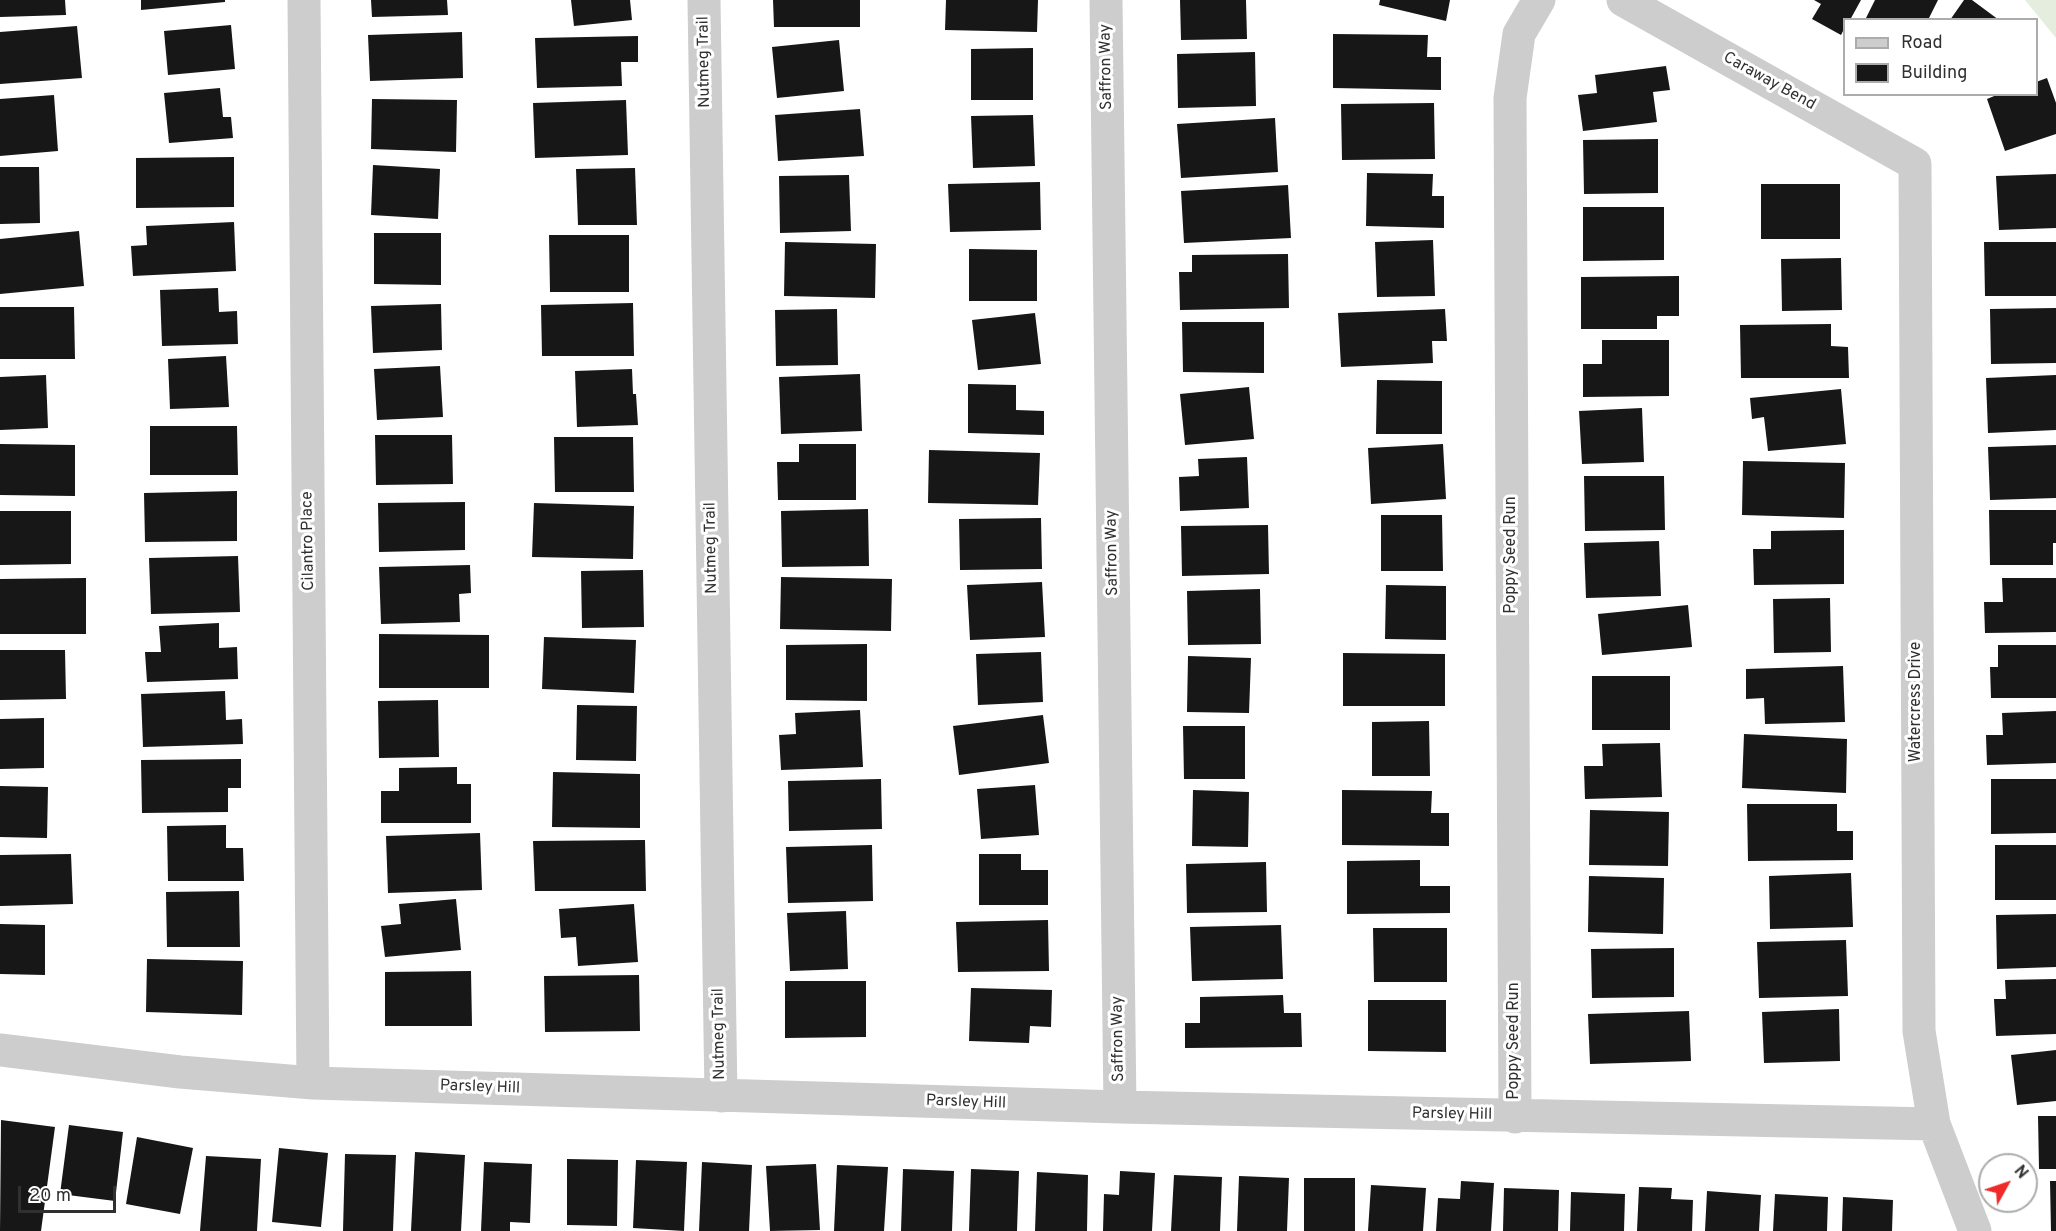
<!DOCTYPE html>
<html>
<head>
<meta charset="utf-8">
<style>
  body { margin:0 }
  #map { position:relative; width:2056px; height:1231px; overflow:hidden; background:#fff; font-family:Overpass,sans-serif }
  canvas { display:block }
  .legend { position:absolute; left:1843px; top:18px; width:195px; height:78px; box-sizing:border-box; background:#fff; border:2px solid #acacac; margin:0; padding:8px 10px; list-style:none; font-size:18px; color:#303030 }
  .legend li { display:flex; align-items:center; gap:12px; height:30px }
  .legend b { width:30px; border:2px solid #acacac }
  .north { position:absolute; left:1978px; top:1153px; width:60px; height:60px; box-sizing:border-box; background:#fff; border:2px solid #acacac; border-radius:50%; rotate:50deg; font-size:16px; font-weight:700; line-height:24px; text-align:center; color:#303030 }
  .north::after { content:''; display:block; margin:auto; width:21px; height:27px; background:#f02929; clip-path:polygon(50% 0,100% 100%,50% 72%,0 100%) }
  .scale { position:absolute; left:18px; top:1186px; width:98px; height:27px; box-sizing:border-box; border:3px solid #303030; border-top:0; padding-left:8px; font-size:18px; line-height:21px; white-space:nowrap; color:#303030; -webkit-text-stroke:4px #fff; paint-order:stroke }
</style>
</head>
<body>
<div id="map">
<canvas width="2056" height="1231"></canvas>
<ul class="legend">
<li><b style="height:8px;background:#cdcdcd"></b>Road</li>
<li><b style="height:16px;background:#171717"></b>Building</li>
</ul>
<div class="north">N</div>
<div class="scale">20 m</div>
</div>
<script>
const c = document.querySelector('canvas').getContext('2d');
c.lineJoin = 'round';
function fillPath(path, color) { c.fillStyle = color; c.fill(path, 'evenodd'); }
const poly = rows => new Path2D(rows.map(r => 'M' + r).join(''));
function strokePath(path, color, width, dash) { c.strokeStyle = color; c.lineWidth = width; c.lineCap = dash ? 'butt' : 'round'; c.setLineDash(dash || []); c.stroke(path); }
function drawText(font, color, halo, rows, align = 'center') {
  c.font = font + ' Overpass,sans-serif'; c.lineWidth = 6; c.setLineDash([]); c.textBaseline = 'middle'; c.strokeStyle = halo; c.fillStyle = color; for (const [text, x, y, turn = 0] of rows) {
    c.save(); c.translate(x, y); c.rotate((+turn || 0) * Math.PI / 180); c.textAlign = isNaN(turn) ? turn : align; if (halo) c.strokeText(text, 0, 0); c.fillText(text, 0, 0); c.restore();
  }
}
fillPath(poly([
  [2025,0,2056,0,2056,38]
]), '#e5eede');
fillPath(poly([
  [0,0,65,0,66,15,0,17],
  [141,0,225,0,225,2,141,10],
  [371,0,447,0,448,15,372,17],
  [571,0,630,0,632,20,574,26],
  [773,0,860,0,860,27,774,27],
  [946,0,1038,0,1037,32,945,30],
  [1180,0,1246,0,1247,39,1181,40],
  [1380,0,1450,0,1446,21,1379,5],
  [1814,0,1861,0,1850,20,1844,20,1844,29,1841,35,1812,19,1821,4],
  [1875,0,1938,0,1928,20,1865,20],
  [1964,0,1972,0,1999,20,1950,20],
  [231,25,235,69,168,75,164,31],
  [77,26,82,78,0,84,0,32],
  [462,32,463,78,370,81,368,35],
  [1333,34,1428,35,1427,57,1441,57,1441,90,1333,88],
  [638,36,638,62,621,62,622,86,537,88,535,38],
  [839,40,844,91,777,98,772,47],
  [1033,48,1033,100,971,100,971,49],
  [1255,52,1256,106,1178,108,1177,54],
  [1666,66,1670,90,1653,92,1657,122,1583,131,1578,95,1597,93,1595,75],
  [2047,78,2056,103,2056,134,2005,151,1987,99,1999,94,2036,94,2036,82],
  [220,88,223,117,231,117,233,138,169,143,164,93],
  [54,95,58,151,0,156,0,99],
  [372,99,457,100,456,152,371,149],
  [626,100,628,155,535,158,533,103],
  [1434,103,1435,159,1342,160,1341,104],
  [860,109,864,156,778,161,775,115],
  [1033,115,1035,166,973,168,971,116],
  [1275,118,1278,172,1181,178,1177,124],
  [1658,139,1658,193,1584,194,1583,140],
  [234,157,234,207,136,208,136,158],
  [373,165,440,169,438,219,371,215],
  [0,167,39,167,40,223,0,224],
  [635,168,637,225,578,225,576,169],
  [1367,173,1433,174,1432,196,1444,196,1444,228,1366,226],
  [2056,174,2056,228,1999,230,1996,176],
  [849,175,851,231,780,233,779,176],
  [1040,182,1041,230,950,232,948,184],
  [1761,184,1840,184,1840,239,1761,239],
  [1288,185,1291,238,1184,243,1181,191],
  [1583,207,1664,207,1664,260,1583,261],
  [234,222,236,271,133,276,131,246,147,245,146,226],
  [79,231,84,286,0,294,0,239],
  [374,233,441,233,441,285,374,284],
  [549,235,629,235,629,292,550,292],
  [1433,240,1435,296,1377,297,1375,242],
  [785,242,876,244,875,298,784,296],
  [1984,242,2056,242,2056,296,1985,296],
  [969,249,1037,250,1037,301,969,301],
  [1288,254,1289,308,1180,310,1179,272,1192,272,1192,255],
  [1841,258,1842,310,1782,311,1781,259],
  [1679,276,1679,316,1657,316,1657,329,1581,329,1581,277],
  [218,288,219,312,237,311,238,344,162,346,160,290],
  [633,303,634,356,542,356,541,305],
  [441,304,442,350,373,353,371,306],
  [0,307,74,307,75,359,0,359],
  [2056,308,2056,363,1991,364,1990,309],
  [837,309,838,365,776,366,775,310],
  [1445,309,1447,341,1432,341,1433,363,1341,367,1338,313],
  [1035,313,1041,364,978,370,972,320],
  [1182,322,1264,322,1264,373,1183,372],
  [1831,324,1831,346,1848,347,1849,378,1741,378,1740,325],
  [1602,340,1669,340,1669,396,1583,397,1583,364,1602,364],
  [226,356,229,407,170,409,168,359],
  [440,366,443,417,377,420,374,369],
  [632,369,633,394,636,394,638,425,577,427,575,371],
  [860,374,862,431,781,434,779,377],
  [46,375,48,428,0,430,0,377],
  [2056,375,2056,430,1988,433,1986,378],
  [1377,380,1442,381,1442,434,1376,434],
  [968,384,1016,385,1016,410,1044,411,1044,435,968,433],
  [1249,387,1254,439,1185,445,1180,394],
  [1841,389,1846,444,1768,451,1764,417,1752,419,1750,398],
  [1642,408,1644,462,1582,464,1579,411],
  [150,426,237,426,238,475,150,475],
  [375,435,452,435,453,484,376,485],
  [554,437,633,437,634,492,555,492],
  [0,444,75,445,75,496,0,495],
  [799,444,856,444,856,500,778,500,777,462,799,462],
  [1443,444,1446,499,1371,504,1368,448],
  [2056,445,2056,498,1990,500,1988,447],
  [929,450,1040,453,1038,505,928,503],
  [1247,457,1249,508,1180,511,1179,477,1199,476,1198,459],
  [1743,461,1845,463,1844,518,1742,515],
  [1584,476,1664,476,1665,530,1585,531],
  [237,491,237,541,145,542,144,493],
  [465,502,465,550,379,552,378,503],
  [534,503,634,506,633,559,532,557],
  [868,509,869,566,782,567,781,511],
  [1989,510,2056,510,2056,543,2053,543,2053,565,1990,565],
  [0,511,71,511,71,564,0,565],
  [1381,515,1442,515,1443,571,1381,571],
  [1041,518,1042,569,960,570,959,519],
  [1268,525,1269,574,1182,576,1181,526],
  [1844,530,1844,584,1754,585,1753,549,1771,549,1771,531],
  [1659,541,1661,596,1586,598,1584,543],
  [238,556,240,612,151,614,149,558],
  [470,565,471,593,459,594,460,622,381,624,379,567],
  [643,570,644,627,582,628,581,571],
  [781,577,892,579,891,631,780,629],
  [86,578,86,634,0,634,0,579],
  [2002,578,2056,578,2056,632,1985,633,1984,602,2003,602],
  [1042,582,1045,637,970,640,967,585],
  [1386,585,1446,586,1446,640,1385,639],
  [1260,589,1261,644,1188,645,1187,591],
  [1830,598,1831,652,1774,653,1773,599],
  [1688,605,1692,647,1602,655,1598,614],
  [219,623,219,648,237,647,238,679,147,682,145,652,161,652,159,626],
  [379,634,489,635,489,688,379,688],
  [544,637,636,640,634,693,542,689],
  [867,644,867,701,786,700,786,645],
  [1998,645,2056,645,2056,698,1991,698,1990,667,1998,667],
  [0,650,65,650,66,699,0,700],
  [1041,652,1043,702,978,705,976,654],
  [1343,653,1445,654,1445,706,1343,706],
  [1188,656,1251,658,1249,713,1187,712],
  [1843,666,1845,722,1765,724,1764,698,1746,699,1746,669],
  [1592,676,1670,676,1670,730,1592,730],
  [225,691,226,720,242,719,243,744,143,747,141,694],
  [438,700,439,757,379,758,378,701],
  [577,705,637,706,636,761,576,760],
  [860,710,863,767,781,770,779,735,796,734,795,713],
  [2056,711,2056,763,1987,765,1986,735,2003,735,2002,713],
  [1043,715,1049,763,959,775,953,726],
  [44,718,44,768,0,769,0,719],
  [1429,721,1430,776,1372,776,1372,722],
  [1183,726,1245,726,1245,779,1184,779],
  [1744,734,1847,739,1846,793,1742,788],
  [1660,743,1662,797,1585,799,1584,766,1603,766,1602,744],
  [241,759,241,788,228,788,228,812,142,813,141,760],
  [457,767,457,784,471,784,471,823,381,823,381,791,399,791,399,768],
  [553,772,640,774,640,828,552,827],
  [881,779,882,829,789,831,788,781],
  [1991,779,2056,779,2056,833,1991,834],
  [1035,785,1039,835,981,839,977,789],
  [0,786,48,787,47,838,0,837],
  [1193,790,1249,792,1248,847,1192,846],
  [1342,790,1432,791,1431,813,1449,813,1449,846,1342,845],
  [1747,804,1837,804,1837,831,1853,831,1853,860,1748,861],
  [1590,810,1669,812,1668,866,1589,865],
  [226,825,226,848,243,848,244,881,168,881,167,826],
  [480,833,482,890,388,893,386,836],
  [645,840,646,891,535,891,533,841],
  [872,845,873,901,788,903,786,847],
  [1995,845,2056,845,2056,900,1995,900],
  [71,854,73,904,0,906,0,855],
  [979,854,1021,854,1021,870,1048,870,1048,905,979,905],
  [1420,860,1420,886,1450,886,1450,913,1347,914,1347,861],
  [1266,862,1267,912,1187,913,1186,864],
  [1851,873,1853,927,1770,929,1769,876],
  [1589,876,1664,878,1663,934,1588,932],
  [239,891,240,947,167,947,166,892],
  [456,899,461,950,385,957,381,926,401,924,399,904],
  [634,904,638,962,578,966,576,937,561,938,559,909],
  [846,911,848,969,790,971,787,913],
  [2056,914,2056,967,1997,969,1996,915],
  [1048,920,1049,971,958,972,956,922],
  [0,924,45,925,45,975,0,974],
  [1281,925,1283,979,1192,981,1190,927],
  [1373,928,1447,928,1447,982,1374,982],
  [1846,940,1848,996,1759,998,1757,942],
  [1674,948,1674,997,1592,998,1591,949],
  [147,959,243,961,242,1015,146,1012],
  [471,971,472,1026,385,1026,385,972],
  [639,975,640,1031,545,1032,544,976],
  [2056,979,2056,1034,1996,1036,1994,999,2006,999,2005,980],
  [785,981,866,981,866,1037,785,1038],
  [971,988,1052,990,1051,1027,1030,1026,1029,1043,969,1041],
  [1283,995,1284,1013,1301,1013,1302,1047,1185,1048,1185,1023,1200,1023,1200,997],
  [1368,1000,1446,1000,1446,1052,1368,1051],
  [1839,1009,1840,1061,1764,1063,1762,1012],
  [1689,1011,1691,1061,1590,1064,1588,1014],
  [2056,1050,2056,1101,2017,1105,2011,1055],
  [2038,1116,2056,1116,2056,1169,2039,1169],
  [1,1120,55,1127,41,1231,0,1231],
  [69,1125,123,1132,115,1201,60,1194],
  [137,1137,193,1148,180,1214,126,1204],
  [279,1148,328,1153,321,1227,272,1222],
  [415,1152,465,1155,461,1231,411,1231],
  [345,1154,396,1155,393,1231,343,1231],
  [206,1156,261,1159,257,1231,200,1231],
  [567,1159,618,1160,617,1226,567,1225],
  [636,1160,687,1162,684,1231,633,1228],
  [484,1162,532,1164,530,1223,510,1222,510,1231,481,1231],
  [702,1162,752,1165,749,1231,699,1231],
  [816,1164,820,1230,770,1231,766,1166],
  [837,1165,888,1167,884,1231,834,1231],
  [903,1169,954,1171,952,1231,901,1231],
  [971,1169,1019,1171,1017,1231,969,1231],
  [1120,1171,1155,1173,1152,1231,1103,1231,1104,1194,1119,1195],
  [1037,1172,1088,1175,1087,1231,1035,1231],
  [1174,1175,1222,1177,1220,1231,1171,1231],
  [1239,1176,1289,1178,1287,1231,1237,1231],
  [1304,1178,1355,1178,1355,1231,1304,1231],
  [1461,1181,1494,1183,1491,1231,1436,1231,1438,1198,1460,1199],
  [2050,1181,2056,1181,2056,1231,2051,1231],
  [1371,1185,1426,1188,1423,1231,1368,1231],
  [1639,1187,1672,1188,1671,1199,1693,1200,1692,1231,1637,1231],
  [1504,1188,1559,1190,1558,1231,1503,1231],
  [1707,1191,1761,1195,1759,1231,1705,1231],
  [1571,1192,1625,1194,1624,1231,1570,1231],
  [1775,1194,1828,1197,1827,1231,1773,1231],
  [1843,1197,1893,1200,1892,1231,1842,1231]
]), '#171717');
strokePath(poly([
  [304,0,313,1083],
  [704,0,721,1096],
  [1106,0,1120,1107],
  [1623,0,1915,164,1919,1031,1934,1124,1975,1231],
  [0,1050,180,1072,313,1083,1120,1107,1934,1124],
  [1515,1117,1510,98,1519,34,1539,0]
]), '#cdcdcd', 33);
drawText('16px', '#303030', '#fff', [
  ["Nutmeg Trail",705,62,-91],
  ["Saffron Way",1107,67,-91],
  ["Caraway Bend",1769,82,29],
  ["Cilantro Place",309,541,-91],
  ["Nutmeg Trail",712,548,-91],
  ["Saffron Way",1113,553,-91],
  ["Poppy Seed Run",1512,555,-90],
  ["Watercress Drive",1917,702,-90],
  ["Nutmeg Trail",720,1034,-91],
  ["Saffron Way",1119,1039,-91],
  ["Poppy Seed Run",1515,1041,-90],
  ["Parsley Hill",480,1088,2],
  ["Parsley Hill",966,1103,2],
  ["Parsley Hill",1452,1115,1]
]);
</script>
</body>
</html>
